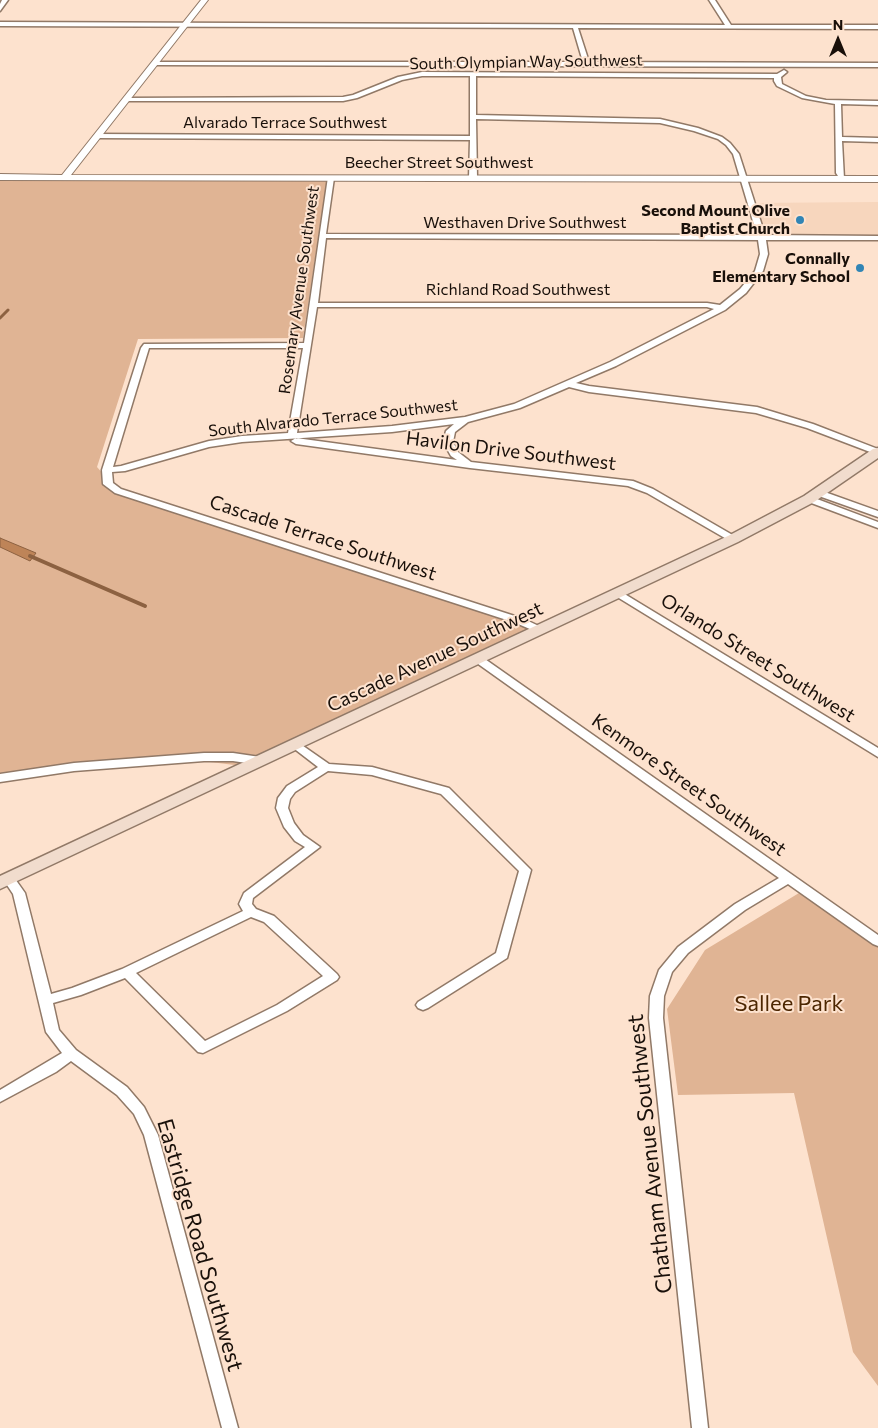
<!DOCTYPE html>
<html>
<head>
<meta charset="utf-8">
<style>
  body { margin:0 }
  #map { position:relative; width:878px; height:1428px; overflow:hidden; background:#fde2ce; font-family:Commissioner,sans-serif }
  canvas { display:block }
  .north { position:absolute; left:813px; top:15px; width:50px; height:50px; -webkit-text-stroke:4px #fde2ce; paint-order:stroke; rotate:0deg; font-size:14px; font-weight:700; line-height:20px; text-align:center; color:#19100a }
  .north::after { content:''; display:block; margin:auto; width:18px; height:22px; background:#19100a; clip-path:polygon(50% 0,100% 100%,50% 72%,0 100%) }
</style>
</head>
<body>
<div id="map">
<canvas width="878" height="1428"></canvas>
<div class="north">N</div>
</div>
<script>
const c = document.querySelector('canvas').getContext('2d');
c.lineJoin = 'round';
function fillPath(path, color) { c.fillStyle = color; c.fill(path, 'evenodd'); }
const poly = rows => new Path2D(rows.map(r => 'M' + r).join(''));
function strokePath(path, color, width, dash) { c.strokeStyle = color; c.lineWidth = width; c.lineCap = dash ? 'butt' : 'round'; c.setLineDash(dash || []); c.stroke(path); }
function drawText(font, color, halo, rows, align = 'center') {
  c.font = font + ' Commissioner,sans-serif'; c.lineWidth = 4; c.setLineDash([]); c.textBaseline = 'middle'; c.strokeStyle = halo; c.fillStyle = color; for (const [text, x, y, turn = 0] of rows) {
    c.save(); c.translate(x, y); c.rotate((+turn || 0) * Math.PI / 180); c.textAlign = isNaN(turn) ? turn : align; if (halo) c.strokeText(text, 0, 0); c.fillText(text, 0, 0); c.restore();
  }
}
fillPath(poly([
  [878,202,878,238,756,236,751,203]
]), '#f7d6bd');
fillPath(poly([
  [327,179,303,338,138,339,97,467,120,493,546,628,381,705,259,768,202,761,128,761,0,779,0,180],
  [799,893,878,947,878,1386,853,1352,794,1093,678,1095,667,1009,705,950]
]), '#e0b494');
const water = poly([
  [0,538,36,553,30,561,0,547,0,538]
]);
fillPath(water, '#be8458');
strokePath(water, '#8c6141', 1);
strokePath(poly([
  [0,318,8,310]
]), '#8c6141', 3);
strokePath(poly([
  [30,556,145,606]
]), '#8c6141', 4);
const minor = poly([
  [2,0,8,0,0,11,0,4,2,0],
  [709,0,715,0,731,25,878,25,878,29,578,28,589,62,878,63,878,67,157,65,155,64,155,62,583,62,573,28,0,26,0,22,725,25,709,0],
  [784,70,787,72,781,77,782,84,806,96,826,100,878,101,878,105,841,104,842,137,878,138,878,142,842,141,844,179,840,179,836,173,835,104,802,98,777,86,774,81,774,78,476,76,476,115,660,119,698,128,722,137,730,143,739,154,765,235,878,236,878,240,766,240,768,254,763,271,746,293,725,310,616,366,576,383,589,386,757,407,813,424,878,449,878,455,807,428,756,413,589,392,569,387,520,408,468,422,455,432,453,442,458,452,471,462,633,481,653,489,736,537,738,539,736,541,730,541,647,493,628,486,470,468,296,444,291,441,296,438,457,460,451,456,443,442,446,431,454,424,392,432,242,442,209,447,125,471,112,472,113,483,121,489,524,619,543,628,544,630,539,633,516,623,115,493,103,484,102,470,141,348,144,344,304,343,328,177,334,178,326,234,757,235,733,154,726,145,718,139,694,131,660,123,476,119,477,178,473,180,469,178,470,140,97,138,94,136,97,134,470,136,470,76,422,76,402,80,357,98,343,101,127,101,125,100,125,98,343,97,353,95,398,77,422,72,777,74,784,70],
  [326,238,758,240,760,254,755,271,740,289,720,305,707,303,318,303,326,238],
  [317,307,707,307,714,309,610,362,514,404,465,417,392,426,297,433,317,307],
  [149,348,303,348,288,433,242,436,209,441,121,466,113,467,149,348],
  [819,490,878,511,878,517,816,495,816,491,819,490],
  [809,496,878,522,878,528,806,501,804,499,809,496],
  [618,590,878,748,878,757,614,595,613,593,614,591,618,590],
  [478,656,482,657,878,935,878,946,873,944,788,884,745,910,688,953,672,972,664,996,663,1018,708,1428,692,1428,649,1018,650,996,659,970,678,947,735,904,779,878,474,661,473,659,478,656],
  [296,741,329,764,372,767,449,788,531,870,507,958,428,1008,423,1010,418,1008,416,1005,418,1002,496,953,519,871,441,794,372,775,328,771,295,792,290,799,288,808,294,823,303,835,320,847,253,898,252,904,256,909,274,916,337,974,339,977,337,980,287,1011,203,1053,198,1052,125,978,81,995,53,1003,59,1030,76,1050,127,1087,144,1107,158,1135,238,1428,222,1428,144,1135,134,1114,117,1095,71,1061,56,1072,0,1102,0,1090,62,1053,46,1032,13,894,3,879,5,876,13,876,25,893,51,994,72,988,122,969,243,911,239,904,244,893,305,847,295,841,284,827,276,808,278,798,287,786,318,767,292,747,290,745,296,741],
  [251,917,264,922,323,976,277,1005,205,1041,136,973,251,917],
  [204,753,233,753,260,757,266,761,260,765,233,761,204,761,74,771,0,782,0,774,74,763,204,753]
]);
const tertiary = poly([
  [201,0,208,0,71,175,878,176,878,182,0,180,0,174,62,175,201,0]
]);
const secondary = poly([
  [878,448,878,458,814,502,738,542,0,889,0,876,728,536,804,496,873,449,878,448]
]);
strokePath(minor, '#917967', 3);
strokePath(tertiary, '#917967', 2);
strokePath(secondary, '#917967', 3);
fillPath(minor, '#fff');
fillPath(tertiary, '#fff');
fillPath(secondary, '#f1dccd');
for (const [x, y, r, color] of [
  [800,220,5,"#3185b5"],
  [860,268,5,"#3185b5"]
]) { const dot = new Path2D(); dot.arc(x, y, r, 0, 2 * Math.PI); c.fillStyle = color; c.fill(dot); strokePath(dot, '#fde2ce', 2); }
drawText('16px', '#19100a', '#fde2ce', [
  ["South Olympian Way Southwest",526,62,-1],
  ["Alvarado Terrace Southwest",285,123],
  ["Beecher Street Southwest",439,163],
  ["Westhaven Drive Southwest",525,223],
  ["Rosemary Avenue Southwest",299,290,-82],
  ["Richland Road Southwest",518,290],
  ["South Alvarado Terrace Southwest",333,418,-6]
]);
drawText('bold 16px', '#19100a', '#fde2ce', [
  ["Second Mount Olive",790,211],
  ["Baptist Church",790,229],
  ["Connally",850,259],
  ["Elementary School",850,277]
], 'right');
drawText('19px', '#19100a', '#fde2ce', [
  ["Havilon Drive Southwest",511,451,7],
  ["Cascade Terrace Southwest",323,538,18],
  ["Cascade Avenue Southwest",435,657,-25],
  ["Orlando Street Southwest",758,658,32],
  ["Kenmore Street Southwest",689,785,35]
]);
drawText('22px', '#4c2601', '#fde2ce', [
  ["Sallee Park",789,1004]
]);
drawText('22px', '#19100a', '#fde2ce', [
  ["Chatham Avenue Southwest",650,1154,-96],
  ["Eastridge Road Southwest",200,1245,74]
]);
</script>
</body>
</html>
